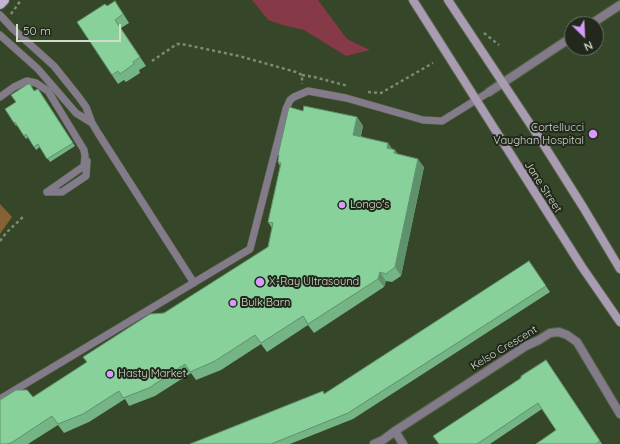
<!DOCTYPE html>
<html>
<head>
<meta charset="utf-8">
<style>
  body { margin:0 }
  #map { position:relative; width:620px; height:444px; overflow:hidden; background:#364628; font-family:Quicksand,sans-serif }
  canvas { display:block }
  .north { position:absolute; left:564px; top:16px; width:40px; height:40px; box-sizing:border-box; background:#22291c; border:1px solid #687162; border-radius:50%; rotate:156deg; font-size:11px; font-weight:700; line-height:16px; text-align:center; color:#d2dcca }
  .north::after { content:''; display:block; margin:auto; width:14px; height:18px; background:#d69bfa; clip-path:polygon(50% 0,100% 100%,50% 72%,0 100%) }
  .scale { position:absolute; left:16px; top:24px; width:105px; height:18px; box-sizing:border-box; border:2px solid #d2dcca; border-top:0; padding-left:5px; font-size:12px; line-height:14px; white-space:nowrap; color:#d2dcca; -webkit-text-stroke:3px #22291c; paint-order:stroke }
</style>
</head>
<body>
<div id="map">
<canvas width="620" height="444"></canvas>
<div class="north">N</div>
<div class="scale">50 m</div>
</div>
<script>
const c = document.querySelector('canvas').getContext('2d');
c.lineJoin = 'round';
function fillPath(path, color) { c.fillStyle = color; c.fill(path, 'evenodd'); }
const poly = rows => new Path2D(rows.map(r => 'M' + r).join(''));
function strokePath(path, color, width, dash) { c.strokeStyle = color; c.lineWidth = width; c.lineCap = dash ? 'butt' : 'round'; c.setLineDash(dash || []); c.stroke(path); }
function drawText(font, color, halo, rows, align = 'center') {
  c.font = font + ' Quicksand,sans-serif'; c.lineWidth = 4; c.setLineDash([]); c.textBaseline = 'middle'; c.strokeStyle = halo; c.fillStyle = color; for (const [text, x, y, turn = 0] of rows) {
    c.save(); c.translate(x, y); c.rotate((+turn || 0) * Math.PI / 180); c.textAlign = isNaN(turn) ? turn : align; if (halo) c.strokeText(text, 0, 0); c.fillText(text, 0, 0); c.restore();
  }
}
fillPath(poly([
  [0,204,12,217,0,234]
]), '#866234');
fillPath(poly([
  [252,0,318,0,347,39,370,50,346,56,304,30,286,26,268,20]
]), '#863946');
const service = poly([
  [0,15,13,29,54,66,78,96,86,107,92,123,98,133,194,283],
  [0,35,38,69,76,113,92,123],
  [0,97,14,87,27,81,36,83,48,91,84,150,85,156,84,166,47,192],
  [47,192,62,192,86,176,87,161],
  [0,399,250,249,286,109,290,100,294,97,308,91,346,98,423,120,442,121,489,92]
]);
const minor = poly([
  [591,24,620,5],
  [489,92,572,37],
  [395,431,403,444],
  [374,444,383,440,395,431,526,346,539,340,550,333,559,332,567,335,577,342,620,414]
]);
const secondary = poly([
  [413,0,582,267,620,322],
  [448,0,542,142,583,207,620,269]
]);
const primary = poly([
  [0,4,4,0]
]);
strokePath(service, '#556448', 8);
strokePath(minor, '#556448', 10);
strokePath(secondary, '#556448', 10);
strokePath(primary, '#556448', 12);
strokePath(poly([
  [11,14,21,0],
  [484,33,499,45],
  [152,61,177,44,182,44,239,56,296,72,302,75,302,84],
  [302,75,314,77,348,86],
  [368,92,381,93,433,63],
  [0,241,6,233,24,216]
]), '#7e8b73', 2.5, [3, 3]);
strokePath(service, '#837b89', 7);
strokePath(minor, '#837b89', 8);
strokePath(secondary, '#a99bb2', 8);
strokePath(primary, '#c5b4d1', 10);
fillPath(poly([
  [107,6,121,10,129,23,121,28,146,66,139,70,140,73,126,82,124,80,118,84,112,75],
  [38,89,75,146,50,162,40,147,36,150,28,137,26,139,17,125,16,126,14,123,16,102],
  [303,111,357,117,363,126,361,136,393,149,398,154,424,167,401,276,392,282,386,281,384,287,314,333,308,325,267,352,261,344,221,370,196,380,191,373,155,396,129,406,125,399,89,422,64,433,58,425,28,444,0,444,33,397,268,247,272,228,268,222,280,166,278,162,279,157,278,155],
  [529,261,550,292,353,419,290,444,190,444,325,394],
  [546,360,602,444,536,444,556,430,542,409,490,444,439,444,521,378]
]), '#75b485');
fillPath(poly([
  [357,117,363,126,359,143,353,135],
  [388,143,394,151,387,148],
  [395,150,401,158,394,153],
  [418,159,424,167,401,276,395,267],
  [380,272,386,281,384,287,378,279]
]), '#5f926c');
const building = poly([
  [115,1,123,14,115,20,140,57,133,62,134,64,120,74,118,71,112,75,77,22,105,4,107,6,115,1],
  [28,84,30,84,34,91,38,89,73,143,47,159,38,144,34,147,26,134,24,136,15,122,14,123,5,109,16,102,11,95,28,84],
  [304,106,357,117,353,135,388,143,387,148,395,150,394,153,418,159,395,267,386,274,380,272,378,279,308,324,303,316,261,343,255,335,215,361,190,372,185,364,149,388,123,398,119,391,83,414,58,424,52,416,11,443,7,444,0,444,0,400,16,390,27,390,33,397,87,362,83,357,150,314,164,313,268,247,273,223,268,222,281,163,278,162,279,155,278,155,289,107,303,111,304,106],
  [529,261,546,286,348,413,271,444,190,444,323,391,324,394,529,261],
  [546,360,600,441,596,444,536,444,556,430,538,403,477,444,439,444,433,436,521,378,521,376,546,360]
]);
fillPath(building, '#88d19b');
strokePath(building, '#5f926c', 1);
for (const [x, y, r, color] of [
  [593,134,5,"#d69bfa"],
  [342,205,4,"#d69bfa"],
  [260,282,5,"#d69bfa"],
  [233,303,4,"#d69bfa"],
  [110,374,4,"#d69bfa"]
]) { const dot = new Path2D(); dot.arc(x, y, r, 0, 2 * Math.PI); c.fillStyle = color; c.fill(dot); strokePath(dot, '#22291c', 1.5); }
drawText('11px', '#d2dcca', '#22291c', [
  ["Cortellucci",584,128,"right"],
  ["Vaughan Hospital",584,141,"right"],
  ["Longo's",350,205],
  ["X-Ray Ultrasound",269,282],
  ["Bulk Barn",241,303],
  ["Hasty Market",118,374]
], 'left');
drawText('11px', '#d2dcca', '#22291c', [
  ["Jane Street",543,187,57],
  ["Kelso Crescent",504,348,-31]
]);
</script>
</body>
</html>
